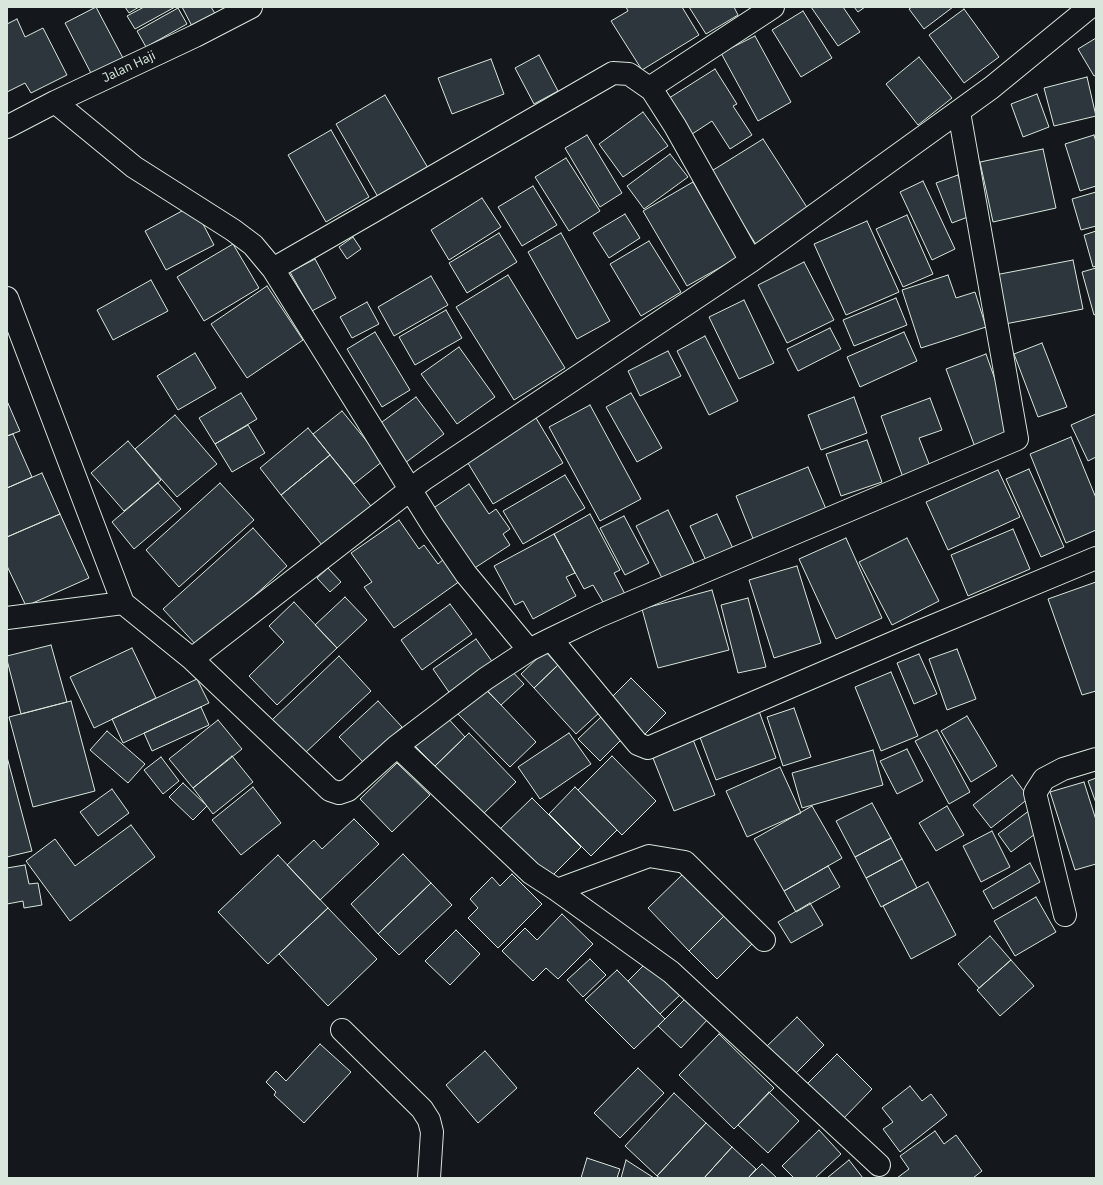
<!DOCTYPE html>
<html>
<head>
<meta charset="utf-8">
<style>
  body { margin:0 }
  #map { position:relative; width:1103px; height:1185px; overflow:hidden; background:#14181c; font-family:"IBM Plex Sans",sans-serif }
  canvas { display:block }
  .frame { position:absolute; inset:0; border:8px solid #d8e6dc; pointer-events:none }
</style>
</head>
<body>
<div id="map">
<canvas width="1103" height="1185"></canvas>
<div class="frame"></div>
</div>
<script>
const c = document.querySelector('canvas').getContext('2d');
c.lineJoin = 'round';
function fillPath(path, color) { c.fillStyle = color; c.fill(path, 'evenodd'); }
const poly = rows => new Path2D(rows.map(r => 'M' + r).join(''));
function strokePath(path, color, width, dash) { c.strokeStyle = color; c.lineWidth = width; c.lineCap = dash ? 'butt' : 'round'; c.setLineDash(dash || []); c.stroke(path); }
function drawText(font, color, halo, rows, align = 'center') {
  c.font = font + ' "IBM Plex Sans",sans-serif'; c.lineWidth = 3; c.setLineDash([]); c.textBaseline = 'middle'; c.strokeStyle = halo; c.fillStyle = color; for (const [text, x, y, turn = 0] of rows) {
    c.save(); c.translate(x, y); c.rotate((+turn || 0) * Math.PI / 180); c.textAlign = isNaN(turn) ? turn : align; if (halo) c.strokeText(text, 0, 0); c.fillText(text, 0, 0); c.restore();
  }
}
const building = poly([
  [96,7,124,60,93,77,65,23,96,7],
  [125,7,139,7,129,13,125,7],
  [144,7,175,7,135,29,127,16,144,7],
  [182,7,211,7,216,15,193,28,182,7],
  [626,7,682,7,699,35,642,70,611,21,628,11,626,7],
  [689,7,734,7,738,15,706,34,689,7],
  [811,7,843,7,860,32,838,46,811,7],
  [854,7,865,7,858,12,854,7],
  [912,7,953,7,924,29,909,9,912,7],
  [178,8,187,24,146,47,137,31,178,8],
  [964,9,999,57,964,83,929,35,964,9],
  [803,11,832,58,801,77,772,30,803,11],
  [17,19,25,37,43,28,67,75,31,93,25,83,7,92,7,24,17,19],
  [755,36,791,102,758,121,721,53,755,36],
  [1096,38,1096,75,1094,76,1078,49,1096,38],
  [539,55,558,91,534,104,515,68,539,55],
  [919,57,952,98,918,125,886,84,919,57],
  [491,59,504,94,452,114,438,78,491,59],
  [715,69,737,104,733,106,752,135,730,149,712,121,689,136,666,100,715,69],
  [1087,77,1096,116,1054,126,1044,88,1087,77],
  [1037,94,1049,127,1023,137,1011,104,1037,94],
  [385,95,428,168,378,197,336,124,385,95],
  [643,112,668,146,623,177,599,144,643,112],
  [331,130,369,197,326,222,288,155,331,130],
  [587,135,622,193,600,207,565,148,587,135],
  [1094,135,1096,142,1096,186,1080,191,1065,144,1094,135],
  [763,139,810,212,757,246,710,172,763,139],
  [1043,149,1056,208,993,222,980,162,1043,149],
  [670,154,688,177,644,209,627,186,670,154],
  [566,158,600,211,569,231,535,177,566,158],
  [958,175,973,215,952,223,936,183,958,175],
  [923,181,955,249,932,260,900,192,923,181],
  [693,182,737,258,687,286,643,211,693,182],
  [533,186,557,225,522,246,498,207,533,186],
  [1096,192,1096,226,1081,230,1072,199,1096,192],
  [482,198,501,227,449,260,431,230,482,198],
  [193,205,214,245,166,270,145,231,193,205],
  [625,214,640,238,609,258,593,233,625,214],
  [907,215,933,274,903,287,876,229,907,215],
  [867,221,899,292,846,315,814,244,867,221],
  [1096,231,1096,266,1093,267,1084,235,1096,231],
  [499,233,517,262,467,293,449,263,499,233],
  [561,233,610,321,577,339,528,252,561,233],
  [353,237,361,249,347,259,339,247,353,237],
  [649,241,681,292,641,316,610,264,649,241],
  [233,244,259,288,204,321,177,277,233,244],
  [315,259,336,298,312,311,290,272,315,259],
  [1073,260,1083,309,1005,324,995,275,1073,260],
  [804,262,834,320,787,343,758,285,804,262],
  [1096,268,1096,314,1094,315,1082,272,1096,268],
  [508,275,565,368,514,400,456,307,508,275],
  [948,275,956,298,975,292,986,327,921,348,902,290,948,275],
  [431,276,448,305,394,336,378,307,431,276],
  [151,280,168,311,113,340,97,310,151,280],
  [267,286,303,340,247,378,211,324,267,286],
  [896,298,907,325,854,346,843,320,896,298],
  [744,300,774,363,739,379,709,317,744,300],
  [367,302,379,324,352,338,340,317,367,302],
  [446,310,462,338,415,365,399,337,446,310],
  [830,328,841,349,798,371,787,349,830,328],
  [375,332,410,390,382,407,347,349,375,332],
  [904,332,917,361,860,387,847,357,904,332],
  [705,336,738,401,709,415,677,351,705,336],
  [1042,343,1067,407,1038,417,1014,354,1042,343],
  [459,347,495,397,457,424,421,374,459,347],
  [668,351,681,376,640,396,628,371,668,351],
  [195,353,216,388,178,410,157,376,195,353],
  [986,354,1014,433,975,447,946,369,986,354],
  [241,393,257,419,215,444,199,418,241,393],
  [631,393,662,448,637,462,606,407,631,393],
  [416,397,444,434,405,463,378,425,416,397],
  [854,397,867,433,821,450,808,415,854,397],
  [930,398,942,430,919,438,933,474,905,483,881,416,930,398],
  [7,401,20,431,7,436,7,401],
  [590,405,641,499,600,521,549,427,590,405],
  [342,411,383,461,354,484,313,434,342,411],
  [1096,414,1096,457,1088,461,1071,425,1096,414],
  [175,415,217,464,177,497,135,449,175,415],
  [536,418,563,463,493,504,466,460,536,418],
  [248,425,265,453,232,472,215,444,248,425],
  [308,428,330,455,281,495,260,468,308,428],
  [13,434,32,477,7,488,7,436,13,434],
  [1071,437,1096,498,1096,530,1066,543,1030,454,1071,437],
  [867,440,882,482,841,496,826,454,867,440],
  [128,441,161,480,124,511,91,473,128,441],
  [330,455,371,506,322,545,281,495,330,455],
  [808,467,829,516,756,546,736,496,808,467],
  [1029,469,1064,547,1041,557,1006,479,1029,469],
  [998,470,1020,517,948,550,926,502,998,470],
  [42,473,60,514,7,537,7,488,42,473],
  [565,475,585,508,523,544,503,511,565,475],
  [158,483,181,509,134,549,112,522,158,483],
  [220,483,254,520,179,587,146,550,220,483],
  [469,484,489,514,496,509,510,529,503,534,510,545,470,571,429,511,469,484],
  [668,510,694,563,662,578,636,526,668,510],
  [60,514,89,578,26,606,7,566,7,537,60,514],
  [590,514,620,570,614,573,626,596,606,607,593,585,584,589,554,534,590,514],
  [717,514,736,555,709,567,690,526,717,514],
  [624,516,649,563,625,575,600,528,624,516],
  [399,520,419,549,424,545,438,564,444,559,460,581,394,628,364,587,372,582,351,553,399,520],
  [253,528,287,566,198,647,163,609,253,528],
  [1013,529,1030,569,968,596,951,555,1013,529],
  [554,534,575,573,566,577,576,596,533,619,523,601,515,605,494,566,554,534],
  [846,538,882,618,836,639,799,559,846,538],
  [907,538,939,601,892,625,859,562,907,538],
  [797,566,821,643,774,658,749,580,797,566],
  [328,568,341,582,330,592,317,578,328,568],
  [1096,582,1096,691,1082,695,1048,599,1096,582],
  [712,590,729,650,658,668,642,609,712,590],
  [345,597,367,620,337,648,315,625,345,597],
  [748,598,766,667,738,673,721,605,748,598],
  [294,602,337,648,277,705,249,676,284,642,269,626,294,602],
  [450,604,472,634,422,670,401,640,450,604],
  [476,639,496,667,453,698,433,669,476,639],
  [51,645,67,702,21,714,7,660,7,656,51,645],
  [132,648,156,698,94,728,70,677,132,648],
  [957,649,976,699,947,710,929,659,957,649],
  [545,651,558,665,534,688,521,674,545,651],
  [919,654,937,694,914,704,897,663,919,654],
  [339,656,371,691,304,754,272,720,339,656],
  [558,665,601,711,576,734,534,688,558,665],
  [507,666,524,684,501,705,484,688,507,666],
  [891,672,918,736,881,751,855,687,891,672],
  [631,678,666,713,642,737,607,702,631,678],
  [197,679,209,703,123,743,112,719,197,679],
  [482,685,536,742,510,767,455,711,482,685],
  [71,701,95,791,33,807,9,717,71,701],
  [378,701,402,727,364,763,339,737,378,701],
  [201,707,209,725,152,751,144,733,201,707],
  [794,708,811,757,783,766,767,717,794,708],
  [759,711,776,758,716,780,698,732,759,711],
  [445,715,465,737,435,766,414,745,445,715],
  [967,716,997,766,971,782,941,731,967,716],
  [601,717,623,738,600,761,578,739,601,717],
  [218,720,242,749,193,788,169,759,218,720],
  [937,730,970,792,949,804,915,741,937,730],
  [107,731,145,764,128,783,90,750,107,731],
  [690,732,715,795,674,811,649,748,690,732],
  [469,733,516,782,482,815,435,766,469,733],
  [569,733,591,764,540,799,518,767,569,733],
  [907,749,923,781,897,794,880,761,907,749],
  [873,750,883,785,802,808,792,773,873,750],
  [232,756,253,782,213,814,193,788,232,756],
  [612,756,656,801,622,835,578,790,612,756],
  [7,757,32,851,7,857,7,757],
  [161,757,179,781,163,794,144,770,161,757],
  [397,763,430,795,392,832,360,799,397,763],
  [780,767,801,813,747,837,726,791,780,767],
  [1012,775,1029,798,991,828,973,805,1012,775],
  [1096,778,1096,803,1088,781,1096,778],
  [1084,782,1096,820,1096,864,1075,870,1050,792,1084,782],
  [183,783,207,806,193,820,169,797,183,783],
  [253,787,281,823,241,855,212,820,253,787],
  [575,787,617,830,591,856,549,814,575,787],
  [112,789,129,813,98,836,80,812,112,789],
  [532,798,581,847,548,880,499,830,532,798],
  [872,803,891,838,855,857,836,821,872,803],
  [812,806,842,858,784,891,754,839,812,806],
  [947,806,964,835,936,851,919,823,947,806],
  [1030,810,1043,828,1011,852,998,834,1030,810],
  [354,819,379,844,320,900,287,865,314,840,322,849,354,819],
  [131,825,155,857,70,921,26,861,55,839,75,866,131,825],
  [992,831,1010,867,981,882,963,846,992,831],
  [891,838,902,859,866,878,855,857,891,838],
  [403,854,431,883,378,934,351,904,403,854],
  [278,855,328,908,268,964,218,912,278,855],
  [902,859,917,888,881,907,866,878,902,859],
  [1030,863,1040,882,993,909,983,891,1030,863],
  [25,865,29,884,38,883,42,905,24,908,23,901,7,904,7,868,25,865],
  [828,866,840,887,796,912,784,891,828,866],
  [512,874,542,904,498,948,468,918,478,908,470,899,492,877,500,886,512,874],
  [683,874,724,916,689,951,648,908,683,874],
  [928,882,956,935,911,959,883,906,928,882],
  [431,883,452,905,399,955,378,934,431,883],
  [1036,897,1056,932,1015,956,994,921,1036,897],
  [810,903,823,925,791,943,778,922,810,903],
  [328,908,377,959,328,1006,279,954,328,908],
  [562,914,593,944,558,979,546,968,533,981,502,951,525,928,537,940,562,914],
  [724,916,752,944,717,979,689,951,724,916],
  [456,930,480,954,450,985,425,961,456,930],
  [990,936,1011,960,979,988,958,964,990,936],
  [590,959,606,975,583,997,567,980,590,959],
  [650,959,682,993,660,1014,628,981,650,959],
  [1011,960,1034,986,1000,1016,977,990,1011,960],
  [617,970,665,1019,634,1049,585,1000,617,970],
  [686,998,708,1019,681,1048,658,1026,686,998],
  [797,1017,824,1045,793,1076,765,1048,797,1017],
  [719,1034,774,1088,734,1129,679,1075,719,1034],
  [320,1044,351,1072,304,1123,274,1095,276,1092,266,1082,276,1071,286,1081,320,1044],
  [485,1051,517,1088,478,1123,446,1085,485,1051],
  [837,1054,872,1089,842,1120,806,1085,837,1054],
  [638,1068,664,1093,620,1138,594,1113,638,1068],
  [910,1086,922,1101,931,1094,947,1115,900,1152,883,1129,893,1122,882,1108,910,1086],
  [769,1092,799,1121,768,1153,738,1125,769,1092],
  [674,1093,706,1123,657,1176,625,1146,674,1093],
  [706,1123,732,1147,704,1178,660,1178,657,1176,706,1123],
  [819,1130,841,1154,815,1178,794,1178,782,1166,819,1130],
  [935,1131,944,1144,956,1135,982,1171,973,1178,897,1178,909,1169,900,1156,935,1131],
  [732,1147,756,1169,748,1178,704,1178,732,1147],
  [587,1158,620,1169,617,1178,581,1178,587,1158],
  [626,1160,654,1178,621,1178,626,1160],
  [849,1160,863,1178,827,1178,849,1160],
  [762,1164,777,1178,748,1178,762,1164]
]);
fillPath(building, '#2c363c');
strokePath(building, '#d8e6dc', 1);
const minor = poly([
  [55,102,134,167,233,230,253,245,273,269,433,526,466,574,529,650],
  [7,127,55,102,195,36,251,7],
  [751,261,675,126,652,90,654,85,773,7],
  [273,269,613,73,629,74,652,90],
  [7,298,123,603],
  [7,618,123,603,192,659,424,479,751,261,991,88,1090,7],
  [551,639,638,744,648,748,911,635,1096,558],
  [192,659,330,790,339,793,348,790,397,746,485,679,529,650,551,639,599,616,1017,439,959,112],
  [397,746,531,873,557,890,649,856,685,862,764,940],
  [557,890,671,972,879,1165],
  [1065,915,1035,793,1044,779,1063,769,1096,759],
  [342,1030,422,1109,429,1120,432,1132,429,1178]
]);
strokePath(minor, '#d8e6dc', 24);
strokePath(minor, '#14181c', 22);
drawText('13px', '#d8e6dc', '#14181c', [
  ["Jalan Haji",129,67,-25]
]);
</script>
</body>
</html>
